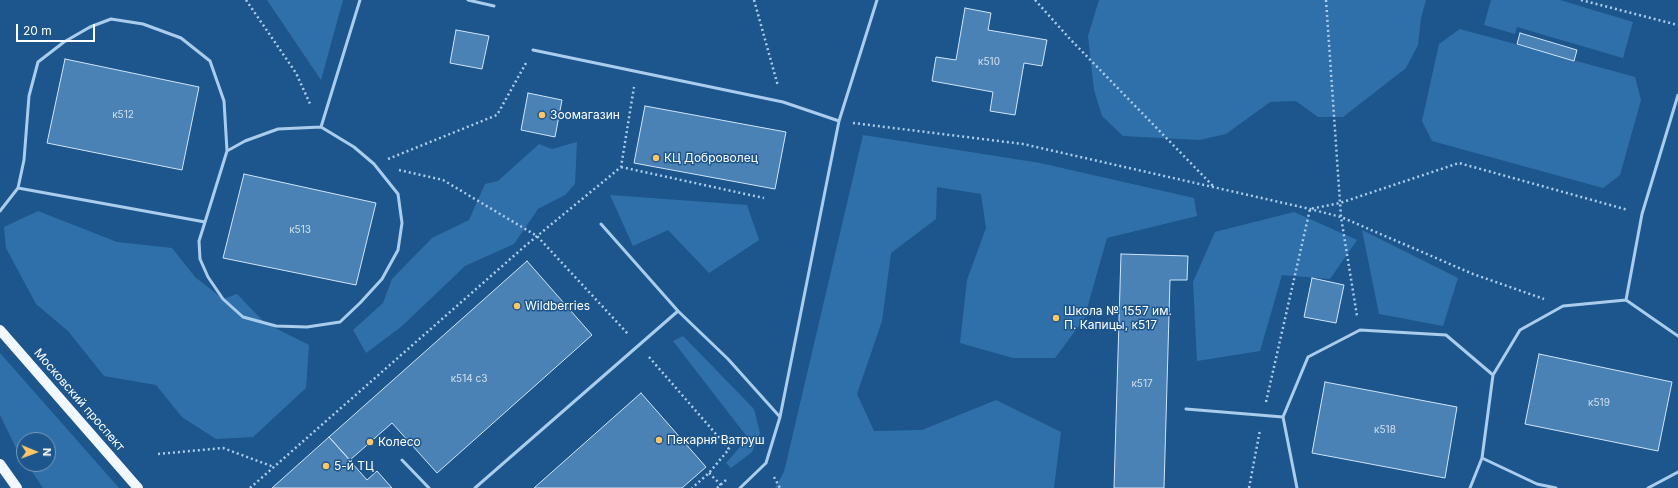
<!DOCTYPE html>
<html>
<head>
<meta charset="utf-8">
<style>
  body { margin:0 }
  #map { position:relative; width:1678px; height:488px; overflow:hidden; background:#1d568c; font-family:Inter,sans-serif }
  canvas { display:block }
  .north { position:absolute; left:16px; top:432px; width:40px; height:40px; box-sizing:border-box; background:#1d568c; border:1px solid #779aba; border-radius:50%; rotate:91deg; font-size:11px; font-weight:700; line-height:16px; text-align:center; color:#fff }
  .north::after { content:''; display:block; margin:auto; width:14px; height:18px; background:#fcc668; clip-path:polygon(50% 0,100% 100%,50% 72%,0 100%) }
  .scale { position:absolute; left:16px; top:24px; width:79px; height:18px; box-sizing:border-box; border:2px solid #fff; border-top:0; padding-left:5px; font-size:12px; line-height:14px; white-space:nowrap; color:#fff; -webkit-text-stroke:3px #1d568c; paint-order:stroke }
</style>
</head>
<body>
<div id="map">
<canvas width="1678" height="488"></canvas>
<div class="north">N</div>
<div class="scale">20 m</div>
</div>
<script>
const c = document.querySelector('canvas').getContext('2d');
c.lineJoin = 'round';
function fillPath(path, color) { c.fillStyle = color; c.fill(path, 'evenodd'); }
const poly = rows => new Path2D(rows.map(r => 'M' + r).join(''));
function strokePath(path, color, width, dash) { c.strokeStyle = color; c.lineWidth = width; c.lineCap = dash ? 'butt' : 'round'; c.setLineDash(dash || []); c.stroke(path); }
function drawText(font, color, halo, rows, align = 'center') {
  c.font = font + ' Inter,sans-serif'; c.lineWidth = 3; c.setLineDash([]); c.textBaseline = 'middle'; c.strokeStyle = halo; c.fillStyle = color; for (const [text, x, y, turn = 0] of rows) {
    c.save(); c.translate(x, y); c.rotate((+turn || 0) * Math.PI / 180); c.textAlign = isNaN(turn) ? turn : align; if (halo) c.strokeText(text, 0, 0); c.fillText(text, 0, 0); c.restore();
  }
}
fillPath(poly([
  [267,0,343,0,321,80],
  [1099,0,1426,0,1421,18,1418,45,1406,68,1343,117,1318,117,1296,101,1270,102,1226,134,1199,140,1123,136,1102,116,1094,90,1088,36],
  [1491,0,1560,0,1633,22,1623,58,1517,27,1515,34,1484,25],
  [1460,29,1635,77,1641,100,1620,175,1603,188,1432,141,1422,121,1439,44],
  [863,135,1040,163,1194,198,1197,216,1107,238,1084,319,1055,358,1013,358,960,343,967,280,986,228,981,194,937,187,936,219,891,253,882,321,857,394,874,431,922,430,996,400,1061,432,1054,488,775,488,784,472],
  [577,142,575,184,565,195,538,209,514,244,465,266,401,327,366,353,353,330,383,303,392,279,432,238,469,220,485,184,498,181,539,144,552,149],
  [610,195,747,205,759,240,709,273,668,230,633,246],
  [38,211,117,242,172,248,195,277,223,299,237,294,265,323,309,345,306,388,253,437,216,439,182,417,156,385,104,376,68,331,36,304,6,248,4,227],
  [1294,212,1357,240,1330,279,1282,275,1260,351,1197,361,1193,282,1215,232],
  [1362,230,1458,278,1443,326,1379,314],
  [683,336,754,409,760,433,752,452,731,468,726,463,748,438,673,341],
  [0,353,119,488,43,488,27,464,48,464,48,440,24,440,24,460,16,448,0,415]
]), '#3070aa');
const building = poly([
  [965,8,991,13,988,30,1047,40,1042,66,1024,63,1015,115,990,111,993,92,932,81,936,57,956,60,965,8],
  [456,30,489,36,482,69,450,63,456,30],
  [1520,33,1577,50,1574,61,1517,44,1520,33],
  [65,59,199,87,182,170,47,143,65,59],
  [528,93,562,100,555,137,521,130,528,93],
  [645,106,786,132,775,189,634,163,645,106],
  [244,174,376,203,356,285,223,258,244,174],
  [1121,254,1188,256,1187,280,1170,280,1164,488,1114,488,1121,254],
  [527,261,592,335,437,473,392,423,350,460,329,437,527,261],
  [1312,278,1344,285,1336,323,1304,317,1312,278],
  [1539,354,1672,382,1658,451,1525,424,1539,354],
  [1325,382,1457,407,1445,478,1312,453,1325,382],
  [641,393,706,467,682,488,534,488,641,393],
  [329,437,367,480,377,471,392,488,272,488,329,437]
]);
fillPath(building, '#4a82b6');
strokePath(building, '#cfe5f9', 1);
strokePath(poly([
  [246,0,296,73,311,106],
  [754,0,778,86],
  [1035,0,1070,39,1214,187],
  [1326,0,1341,217,1357,316],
  [1581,0,1678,25],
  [853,123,1023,144,1310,209,1341,217,1473,274,1544,299],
  [388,159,497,115,526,63],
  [621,167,764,198],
  [399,170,443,180,537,236,628,334],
  [649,357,729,449,709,473,692,488],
  [1266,402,1310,209,1340,203,1459,163,1628,210],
  [158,454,223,448,274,467],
  [709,473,721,485],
  [774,477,780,488],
  [250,488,525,246,621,167,634,87],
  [717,488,726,480],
  [1249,488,1260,430]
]), '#aacded', 2.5, [2, 3]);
strokePath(poly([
  [468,0,494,6],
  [533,50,783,102,839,121],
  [18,188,24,160,29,96,38,62,64,42,90,27,111,19,143,24,181,38,210,61,224,101,227,151],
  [0,211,18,188,205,222,227,151,245,141,278,129,321,127,360,0],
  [205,222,199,241,200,259,208,277,223,299,243,317,276,326,307,327,340,322,360,303,382,279,398,250,402,223,398,194,374,164,354,147,321,127],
  [601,224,678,311,728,359,780,417],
  [1626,300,1642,214,1678,95],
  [1493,375,1520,330,1563,306,1626,300,1678,336],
  [1186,409,1283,417],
  [1482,458,1537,484,1556,488],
  [402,460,429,488],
  [475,488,678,311],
  [740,488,766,463,780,417,839,121,877,0],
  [1297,488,1283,417,1308,357,1360,330,1446,335,1493,375,1482,458,1470,488],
  [1648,488,1678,472]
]), '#aacded', 3);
strokePath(poly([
  [0,330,138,488],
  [0,464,17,488]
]), '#f0f7ff', 10);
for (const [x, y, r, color] of [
  [542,115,4,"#fcc668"],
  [656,158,4,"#fcc668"],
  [517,306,4,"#fcc668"],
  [1056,318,4,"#fcc668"],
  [659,440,4,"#fcc668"],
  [370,442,4,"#fcc668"],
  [326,466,4,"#fcc668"]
]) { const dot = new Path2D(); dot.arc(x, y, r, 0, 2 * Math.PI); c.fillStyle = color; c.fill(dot); strokePath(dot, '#1d568c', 1.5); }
drawText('10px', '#d2e0ed', null, [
  ["к510",989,62],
  ["к512",123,115],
  ["к513",300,230],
  ["к514 с3",469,379],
  ["к517",1142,384],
  ["к519",1599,403],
  ["к518",1385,430]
]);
drawText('12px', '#fff', '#1d568c', [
  ["Зоомагазин",550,115],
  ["КЦ Доброволец",664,158],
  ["Wildberries",525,306],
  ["Школа № 1557 им.",1064,311],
  ["П. Капицы, к517",1064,325],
  ["Пекарня Ватруш",667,440],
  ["Колесо",378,442],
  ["5-й ТЦ",334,466]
], 'left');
drawText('12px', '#fff', '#1d568c', [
  ["Московский проспект",79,400,49]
]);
</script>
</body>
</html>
